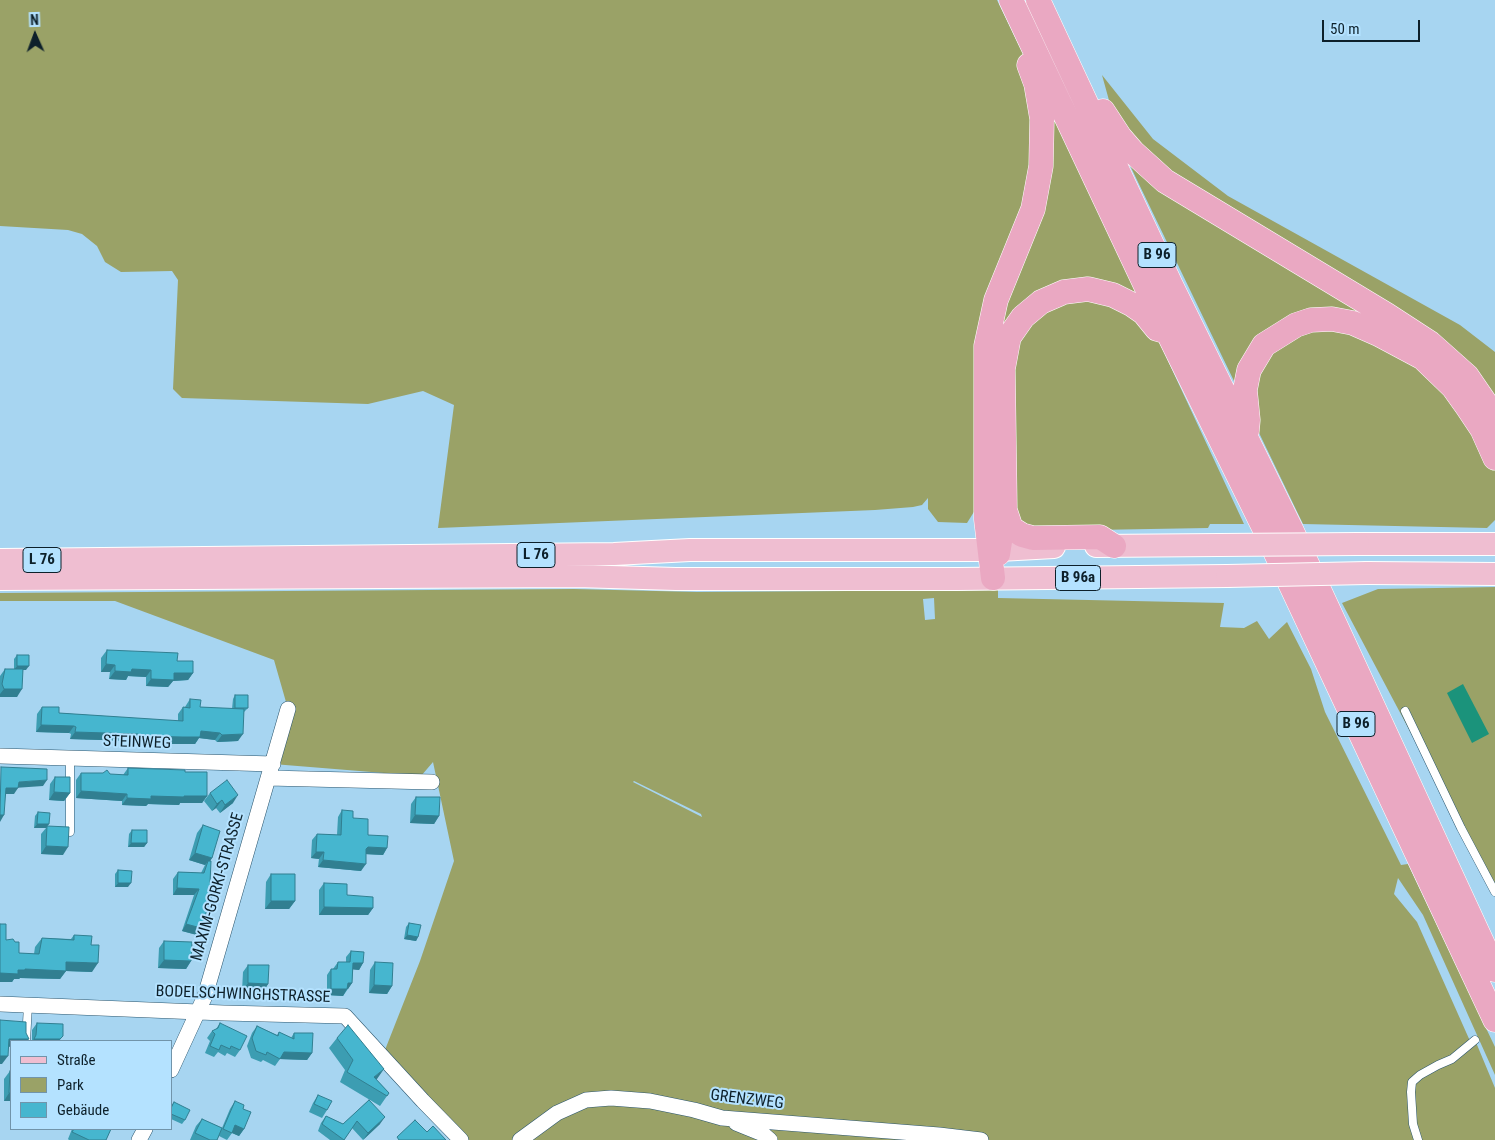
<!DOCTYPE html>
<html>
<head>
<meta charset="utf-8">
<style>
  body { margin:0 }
  #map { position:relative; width:1495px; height:1140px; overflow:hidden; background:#a7d5f1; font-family:"Roboto Condensed",sans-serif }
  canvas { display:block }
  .legend { position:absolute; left:10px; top:1040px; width:162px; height:90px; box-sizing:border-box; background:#b4e2ff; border:1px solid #7194aa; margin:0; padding:6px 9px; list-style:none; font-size:15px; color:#0d202a }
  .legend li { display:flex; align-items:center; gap:10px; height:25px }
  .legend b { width:25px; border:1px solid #7194aa }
  .north { position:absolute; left:10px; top:10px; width:50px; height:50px; -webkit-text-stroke:4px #b4e2ff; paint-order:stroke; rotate:358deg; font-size:14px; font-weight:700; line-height:20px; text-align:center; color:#0d202a }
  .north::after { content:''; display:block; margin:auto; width:18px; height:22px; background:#0d202a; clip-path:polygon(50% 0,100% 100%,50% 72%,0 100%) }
  .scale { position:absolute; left:1322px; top:20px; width:98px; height:22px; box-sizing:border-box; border:2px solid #0d202a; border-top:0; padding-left:6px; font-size:15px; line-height:18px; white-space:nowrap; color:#0d202a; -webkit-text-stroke:4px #b4e2ff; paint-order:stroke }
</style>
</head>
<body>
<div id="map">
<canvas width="1495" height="1140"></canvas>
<ul class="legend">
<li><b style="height:6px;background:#efbed1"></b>Straße</li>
<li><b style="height:14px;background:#9aa267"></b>Park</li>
<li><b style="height:14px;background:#46b6cf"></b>Gebäude</li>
</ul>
<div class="north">N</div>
<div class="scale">50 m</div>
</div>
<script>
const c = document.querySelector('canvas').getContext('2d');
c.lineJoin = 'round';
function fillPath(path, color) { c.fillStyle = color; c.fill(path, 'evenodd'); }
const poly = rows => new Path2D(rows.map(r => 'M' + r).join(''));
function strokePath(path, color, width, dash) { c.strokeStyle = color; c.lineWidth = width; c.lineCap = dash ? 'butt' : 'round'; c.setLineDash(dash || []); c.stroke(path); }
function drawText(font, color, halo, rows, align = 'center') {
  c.font = font + ' "Roboto Condensed",sans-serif'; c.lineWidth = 4; c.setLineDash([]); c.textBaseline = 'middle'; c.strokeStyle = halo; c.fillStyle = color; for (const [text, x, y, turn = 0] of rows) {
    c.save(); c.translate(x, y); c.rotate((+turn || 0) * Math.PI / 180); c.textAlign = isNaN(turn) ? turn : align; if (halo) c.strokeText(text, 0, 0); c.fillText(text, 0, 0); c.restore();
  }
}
fillPath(poly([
  [0,0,997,0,1072,155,1244,524,1210,524,1208,528,1035,531,977,507,967,523,938,522,928,509,928,498,922,505,913,507,875,510,438,528,454,405,423,391,368,404,182,398,173,389,178,280,172,271,121,272,105,262,97,246,82,234,68,230,0,226],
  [1102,75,1153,139,1228,196,1460,325,1495,352,1495,520,1487,528,1303,524,1123,151],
  [1495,587,1495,892,1342,603,1378,589],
  [574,589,697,592,998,590,998,598,1224,603,1220,627,1244,628,1257,621,1269,639,1287,622,1311,669,1325,712,1401,865,1408,864,1495,1047,1495,1075,1423,915,1398,878,1394,894,1417,922,1470,1041,1475,1040,1495,1088,1495,1140,461,1140,383,1055,420,961,454,861,433,762,421,776,273,764,288,709,274,660,115,601,0,601,0,593],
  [934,598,935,619,925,620,923,599],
  [634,781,701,814,702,817,633,782]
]), '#9aa267');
fillPath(poly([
  [1463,684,1489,734,1472,743,1447,693]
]), '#1b937b');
const service = poly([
  [1405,711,1461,828,1495,892],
  [70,832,70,758],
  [26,1041,28,1005],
  [1418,1140,1413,1124,1411,1092,1412,1082,1420,1075,1438,1065,1452,1059,1475,1040]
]);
const minor = poly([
  [0,756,273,764],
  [268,778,432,782],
  [0,1004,224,1013,345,1016,423,1101,461,1140],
  [171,1070,205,996,288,709],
  [736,1123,763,1134,770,1140],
  [139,1140,145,1129],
  [520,1140,557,1113,586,1100,611,1098,650,1101,694,1110,722,1118,939,1135,981,1140]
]);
const primary = poly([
  [1358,544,1495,544],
  [1096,546,1219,545],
  [0,560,614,554,690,550,999,550,1054,547],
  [1367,573,1495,574],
  [0,579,577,576,676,579,958,579,1227,576]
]);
const trunk = poly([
  [1011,0,1168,333,1264,528,1495,1020],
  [1038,0,1171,285,1291,529,1495,970],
  [1103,111,1120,137,1133,152,1165,181,1387,315,1430,343,1467,376,1495,417],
  [1247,431,1248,420,1245,390,1249,370,1264,345,1296,325,1311,320,1332,319,1353,323,1378,334,1423,358,1453,387,1468,408,1482,429,1495,458],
  [1005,510,1011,528,1022,535,1033,538,1100,537,1114,546],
  [998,554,1005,510,1003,369,1009,337,1023,317,1041,302,1064,292,1088,289,1113,295,1131,304,1144,313,1157,329,1164,331],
  [993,578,986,519,986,346,996,300,1033,209,1041,166,1042,119,1036,84,1029,65]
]);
strokePath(service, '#2b566e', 9);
strokePath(minor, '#2b566e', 16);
strokePath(primary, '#fff', 24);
strokePath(trunk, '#fff', 25);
strokePath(service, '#fff', 8);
strokePath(minor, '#fff', 15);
strokePath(primary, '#efbed1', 22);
strokePath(trunk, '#eaa8c2', 24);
const primaryBridge = poly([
  [1219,545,1358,544],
  [1227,576,1367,573]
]);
strokePath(primaryBridge, '#fff', 24, []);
strokePath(primaryBridge, '#efbed1', 22);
fillPath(poly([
  [107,650,177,661,193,673,188,680,173,681,168,687,146,686,146,677,128,676,126,680,109,679,110,672,101,672,101,658],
  [17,655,26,670,23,670,17,697,0,697,0,676,5,669,14,669,14,659],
  [235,695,248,708,244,712,238,741,217,742,215,740,199,738,195,744,177,744,133,743,133,741,70,739,71,734,69,733,36,732,37,714,42,707,59,713,178,721,178,714,183,707,185,707,190,699,200,707,232,709,233,699],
  [128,768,185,772,207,796,202,803,180,803,179,805,148,804,146,806,122,805,122,801,76,798,76,780,81,773,123,775],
  [55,777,70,793,64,801,49,800,50,784],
  [210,793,233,803,220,813,216,808,212,811,204,801],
  [416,797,439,816,434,824,410,823,411,804],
  [342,810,353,818,368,835,387,848,383,855,366,854,361,871,318,867,319,859,311,858,312,840,317,834,337,835,338,817],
  [38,812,47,826,63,855,41,854,41,834,46,828,34,828,35,816],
  [203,825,212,858,210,861,197,935,182,931,194,895,173,895,173,879,178,872,201,873,205,865,189,860,197,833],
  [132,830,147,843,144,847,128,847,129,834],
  [118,870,128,887,115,887,115,874],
  [271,874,295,901,289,909,265,909,266,882],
  [324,883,347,895,373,908,368,915,319,915,319,890],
  [409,923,418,937,416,941,404,939,406,927],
  [0,924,6,940,19,953,34,954,35,947,42,938,71,939,74,935,92,972,66,971,60,979,20,978,19,979,14,979,12,982,0,982],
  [164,941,191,961,186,969,158,968,159,948],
  [351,951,363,963,359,970,353,969,352,983,343,996,327,995,327,975,331,969,333,969,338,962,346,962,346,957],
  [375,962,392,986,387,994,369,993,370,970],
  [248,965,268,984,263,992,242,991,243,972],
  [37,1023,63,1036,59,1041,32,1041,32,1030],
  [220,1023,240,1050,235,1057,227,1053,225,1056,218,1052,214,1057,205,1053,210,1041,207,1038,212,1031,216,1029],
  [257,1026,277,1035,279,1032,291,1038,294,1033,312,1053,307,1060,280,1059,275,1066,263,1060,261,1062,251,1058,247,1046,252,1033],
  [337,1038,389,1093,380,1106,340,1082,345,1070,329,1048],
  [10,1071,11,1101,4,1101,4,1079],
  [318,1095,327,1110,322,1118,309,1112,313,1103],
  [369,1100,380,1124,363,1140,352,1128,344,1140,330,1140,318,1131,321,1123,326,1116,343,1124],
  [235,1101,243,1109,244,1129,239,1136,232,1133,227,1140,219,1136,217,1140,190,1140,196,1126,202,1119,222,1128,230,1109],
  [174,1102,185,1120,182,1124,171,1119,171,1106],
  [72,1129,111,1129,106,1140,69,1140,68,1139]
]), '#3c9db2');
fillPath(poly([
  [106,664,115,665,110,672,101,672],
  [17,666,29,666,26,670,14,670],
  [132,669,151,670,146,677,128,676,126,680,109,679,115,671],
  [174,673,193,673,188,680,173,681,168,687,146,686,151,679],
  [4,689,22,689,17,697,0,697,0,694],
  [41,725,74,726,69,733,36,732],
  [201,731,220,733,215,740,199,738,195,744,177,744,133,743,138,736],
  [75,732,138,734,133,741,70,739],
  [243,734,238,741,217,742,222,735],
  [47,780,43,786,14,788,19,782],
  [6,788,18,788,14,794,1,794],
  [81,791,127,794,122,801,76,798],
  [54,792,70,793,64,801,49,800],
  [238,795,233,803,220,813,225,805],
  [151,796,207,796,202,803,180,803,179,805,148,804,146,806,122,805,127,798],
  [222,800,216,808,212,811,217,804],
  [0,815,4,815,0,822],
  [415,815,439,816,434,824,410,823],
  [37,824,49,824,46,828,34,828],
  [131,843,147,843,144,847,128,847],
  [46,846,68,847,63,855,41,854],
  [368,847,387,848,383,855,363,854],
  [316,852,324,852,319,859,311,858],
  [195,853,212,858,207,866,208,861,205,865,189,860],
  [323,860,366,864,361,871,318,867],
  [118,883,131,883,128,887,115,887],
  [177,888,199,889,194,895,173,895],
  [271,901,295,901,289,909,265,909],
  [324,907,373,908,368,915,319,915],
  [186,924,201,928,197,935,182,931],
  [407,935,418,937,416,941,404,939],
  [164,960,191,961,186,969,158,968],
  [66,962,98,963,92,972,66,971,60,979,20,978,19,979,14,979,12,982,0,982,0,973],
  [353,963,363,963,359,970,348,969],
  [248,983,268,984,263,992,242,991],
  [348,983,352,983,348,989,343,989],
  [374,985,392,986,387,994,369,993],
  [331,989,347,989,343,996,327,995],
  [9,1039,29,1039,27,1041,11,1041,11,1047,4,1046],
  [34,1039,60,1039,59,1041,32,1041],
  [284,1052,312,1053,307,1060,279,1059],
  [0,1056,8,1056,2,1064,0,1064],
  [384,1069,377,1079,370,1085,374,1077],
  [9,1093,11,1093,11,1101,4,1101],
  [385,1117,380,1124,363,1140,368,1133],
  [235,1125,244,1129,239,1136,232,1133]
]), '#317f91');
const building = poly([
  [107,650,178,653,177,661,193,661,193,673,174,673,174,680,151,679,151,670,132,669,131,672,115,671,115,665,106,664,107,650],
  [17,655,29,655,29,666,17,666,17,655],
  [5,669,23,669,22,689,4,689,2,684,5,669],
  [235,695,248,695,248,708,235,708,235,695],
  [190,699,201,700,200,707,244,709,243,734,222,735,220,733,201,731,200,737,182,737,138,736,138,734,75,732,76,727,74,726,41,725,42,707,59,707,59,713,183,721,183,707,190,708,190,699],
  [1,767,47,769,47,780,19,782,18,788,6,788,4,815,0,815,1,767],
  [128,768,185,770,185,772,207,772,207,796,184,796,184,797,151,796,151,799,127,798,127,794,81,791,81,773,103,773,107,770,110,774,128,775,128,768],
  [55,777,70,777,70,793,54,792,55,777],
  [227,780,238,795,225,805,222,800,217,804,210,793,227,780],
  [416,797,440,797,439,816,415,815,416,797],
  [342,810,353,811,353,818,368,819,368,835,388,836,387,848,368,847,366,849,366,864,323,860,324,852,316,852,317,834,341,835,342,810],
  [38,812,50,813,49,824,37,824,38,812],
  [203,825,220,831,212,858,195,853,203,825],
  [47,826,69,827,68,847,46,846,47,826],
  [132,830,147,830,147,843,131,843,132,830],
  [208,861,211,861,210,883,216,883,201,928,186,924,199,889,177,888,178,872,204,873,208,861],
  [118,870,132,871,131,883,118,883,118,870],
  [271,874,295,874,295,901,271,901,271,874],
  [324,883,347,884,347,895,373,897,373,908,324,907,324,883],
  [409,923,421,925,418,937,407,935,409,923],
  [0,924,6,924,6,940,13,939,15,942,19,942,19,953,39,954,42,938,74,940,74,935,92,936,91,945,99,945,98,963,66,962,66,971,25,969,25,970,18,970,18,974,0,973,0,924],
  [164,941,192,942,191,961,164,960,164,941],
  [351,951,364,952,363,963,353,963,352,983,348,983,347,989,331,989,331,969,337,969,338,962,350,962,351,951],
  [375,962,393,963,392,986,374,985,375,962],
  [248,965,269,965,268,984,248,983,248,965],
  [0,1020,26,1022,26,1033,29,1039,9,1039,8,1056,0,1056,0,1020],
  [37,1023,63,1024,63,1036,60,1039,34,1039,36,1035,37,1023],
  [220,1023,247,1036,240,1050,231,1046,230,1049,221,1045,219,1050,210,1046,215,1034,212,1031,218,1028,220,1023],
  [348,1025,384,1069,374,1077,389,1093,387,1096,347,1072,353,1060,337,1038,348,1025],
  [257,1026,278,1036,279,1032,294,1039,294,1033,313,1033,312,1053,284,1052,280,1059,267,1052,266,1055,256,1051,252,1038,257,1026],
  [10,1071,11,1071,11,1093,9,1093,10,1071],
  [318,1095,332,1101,327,1110,314,1104,318,1095],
  [369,1100,385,1117,368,1133,357,1121,344,1140,322,1124,326,1116,343,1124,369,1100],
  [235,1101,244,1105,243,1109,251,1112,244,1129,235,1125,232,1133,223,1129,235,1101],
  [174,1102,190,1110,185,1120,171,1114,171,1108,174,1102],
  [202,1119,222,1128,217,1140,210,1140,195,1133,202,1119],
  [415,1120,427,1132,433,1126,446,1140,399,1140,397,1137,415,1120],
  [74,1129,111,1129,106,1140,89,1140,72,1132,74,1129]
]);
fillPath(building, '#46b6cf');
strokePath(building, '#317f91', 1);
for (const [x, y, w] of [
  [1157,255,38],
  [536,555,38],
  [42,560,38],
  [1078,578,45],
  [1356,724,38]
]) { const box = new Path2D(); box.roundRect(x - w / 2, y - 12.5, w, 25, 4); c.fillStyle = '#b4e2ff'; c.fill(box); strokePath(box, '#0d202a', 1); }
drawText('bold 15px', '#0d202a', null, [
  ["B 96",1157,255],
  ["L 76",536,555],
  ["L 76",42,560],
  ["B 96a",1078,578],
  ["B 96",1356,724]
]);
drawText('16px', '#0d202a', '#b4e2ff', [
  ["STEINWEG",137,743,2],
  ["MAXIM-GORKI-STRASSE",218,887,-74],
  ["BODELSCHWINGHSTRASSE",243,995,2],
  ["GRENZWEG",747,1100,7]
]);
</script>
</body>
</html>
